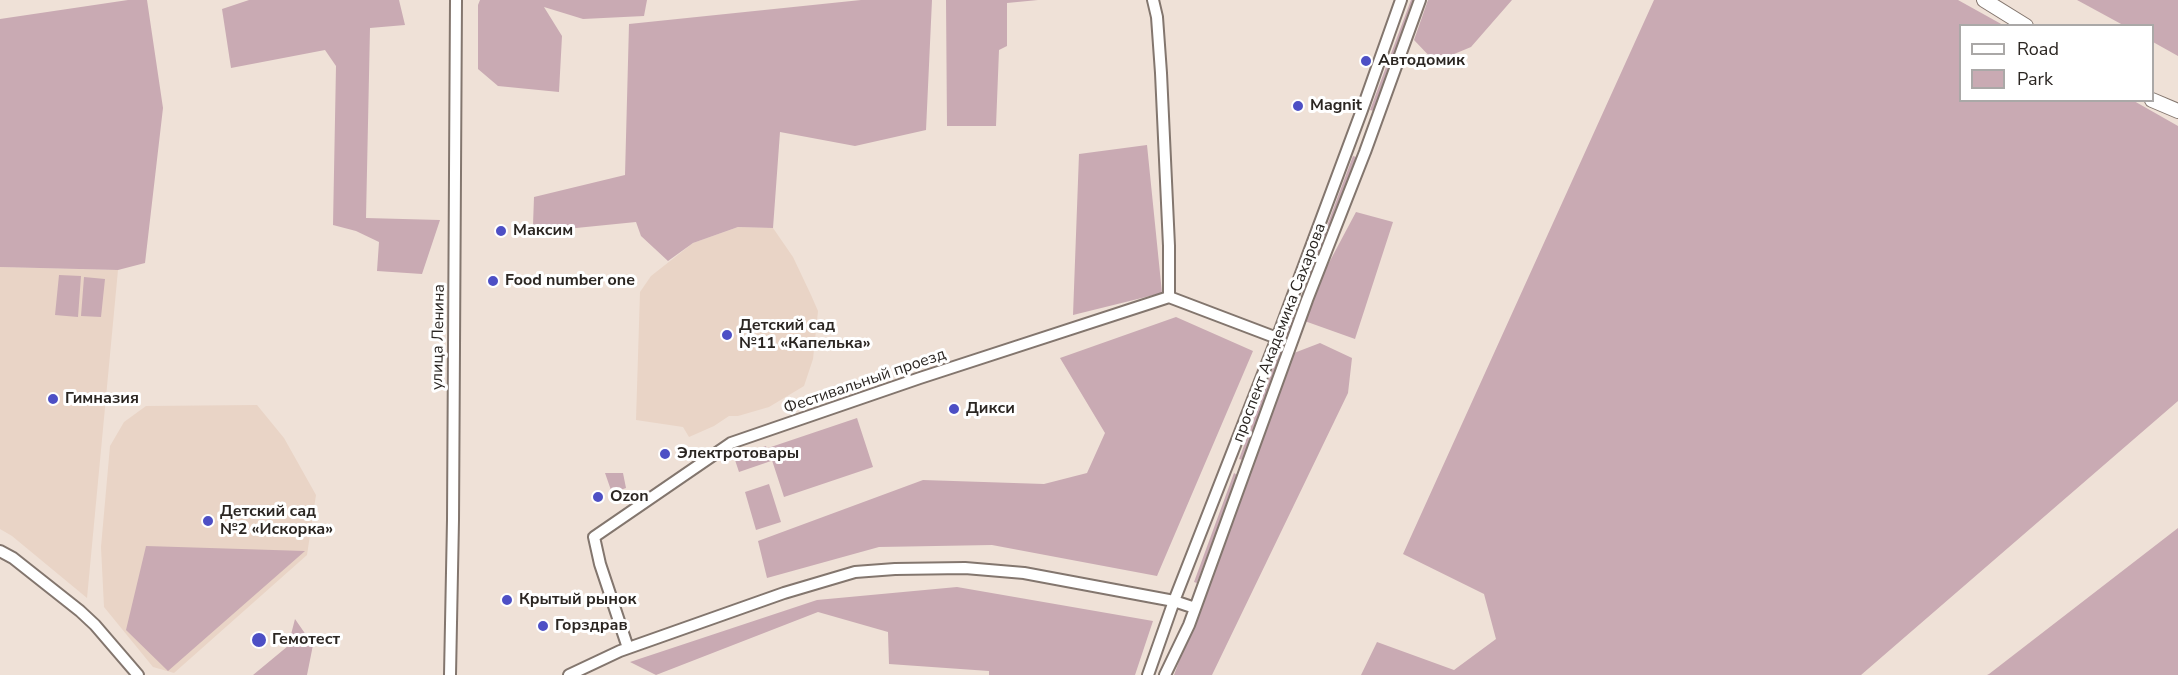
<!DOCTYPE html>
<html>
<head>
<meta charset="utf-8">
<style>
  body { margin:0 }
  #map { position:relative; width:2178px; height:675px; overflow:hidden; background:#efe1d7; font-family:"Nunito Sans",sans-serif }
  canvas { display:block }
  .legend { position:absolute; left:1959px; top:24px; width:195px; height:78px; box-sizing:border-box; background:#fff; border:2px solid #aaa8a7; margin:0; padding:8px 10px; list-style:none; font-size:18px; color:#2b2622 }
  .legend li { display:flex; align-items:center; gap:12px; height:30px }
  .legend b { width:30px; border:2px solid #aaa8a7 }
</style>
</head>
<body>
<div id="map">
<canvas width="2178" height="675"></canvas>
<ul class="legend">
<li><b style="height:8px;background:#fff"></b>Road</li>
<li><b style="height:16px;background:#c9aab3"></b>Park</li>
</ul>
</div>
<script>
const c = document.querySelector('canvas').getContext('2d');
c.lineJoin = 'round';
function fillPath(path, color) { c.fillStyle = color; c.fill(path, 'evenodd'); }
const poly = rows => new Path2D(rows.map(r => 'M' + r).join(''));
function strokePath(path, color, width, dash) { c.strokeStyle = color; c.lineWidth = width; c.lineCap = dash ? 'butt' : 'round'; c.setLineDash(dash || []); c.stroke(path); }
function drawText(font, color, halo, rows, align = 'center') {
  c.font = font + ' "Nunito Sans",sans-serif'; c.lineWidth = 6; c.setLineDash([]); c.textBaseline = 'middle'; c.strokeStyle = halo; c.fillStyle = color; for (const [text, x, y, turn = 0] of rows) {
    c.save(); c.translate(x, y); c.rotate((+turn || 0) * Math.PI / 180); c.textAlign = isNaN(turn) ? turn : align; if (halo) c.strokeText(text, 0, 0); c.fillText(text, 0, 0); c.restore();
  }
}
fillPath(poly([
  [738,227,773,228,793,257,811,295,818,311,813,359,804,386,769,407,738,416,729,416,714,426,689,437,683,427,636,420,640,292,651,276,693,243],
  [0,267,118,270,87,598,12,536,0,529],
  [257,405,284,438,316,495,307,555,174,673,153,667,104,607,101,547,110,446,124,422,146,406]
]), '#e9d4c6');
fillPath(poly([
  [128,0,147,0,163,108,145,263,118,270,0,267,0,19],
  [249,0,399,0,405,25,370,28,366,218,440,220,422,274,377,271,379,242,356,231,333,225,336,66,325,50,231,68,222,9],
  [480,0,647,0,644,16,583,19,544,7,562,36,559,92,498,86,478,69,478,5],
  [861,0,932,0,926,130,855,146,780,132,773,228,738,227,693,243,668,261,641,236,636,222,556,230,533,225,534,197,625,175,629,24],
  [946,0,1038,0,1007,3,1007,46,999,50,996,126,947,126],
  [1411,0,1415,0,1374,111,1370,110],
  [1428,0,1512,0,1471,47,1435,62,1414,40],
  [1654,0,1958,0,2003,25,1960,26,1960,100,2134,101,2178,126,2178,401,1861,675,1361,675,1377,642,1454,670,1496,639,1484,594,1403,554],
  [2077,0,2178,0,2178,56,2153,42,2152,26,2123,25],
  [1147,145,1162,293,1073,315,1079,154],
  [1353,156,1356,157,1306,292,1303,290],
  [1356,212,1393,222,1355,339,1299,319],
  [59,275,81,276,78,317,55,315],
  [84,277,105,279,101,317,81,316],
  [1297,304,1300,305,1243,460,1239,459],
  [1176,317,1253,351,1157,576,992,545,879,547,767,578,758,541,923,480,1044,484,1087,473,1105,433,1060,358],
  [1320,343,1352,358,1348,393,1212,675,1174,675,1294,353],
  [857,418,873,467,784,497,768,448],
  [766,446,771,461,739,472,734,457],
  [605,473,623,473,626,488,612,493],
  [1234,473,1237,475,1197,583,1194,582],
  [769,484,781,522,756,530,745,492],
  [2178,528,2178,675,1987,675,1989,674],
  [146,546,305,551,168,671,126,630],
  [957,587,1153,621,1135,675,989,675,989,671,889,664,888,632,818,612,656,675,630,662,817,600],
  [295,619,313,645,307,675,253,675,288,646]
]), '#c9aab3');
const minor = poly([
  [1153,0,1157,17,1161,73,1169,246,1169,297],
  [0,551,13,558,80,611,95,625,138,675],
  [628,648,600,564,594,537,731,443,920,378,1169,297,1277,338],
  [450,675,453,520,456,0],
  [569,675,620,651,784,593,855,572,895,569,965,568,1024,573,1174,601,1195,608],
  [1148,675,1174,601,1277,338,1362,110,1401,0],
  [1165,675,1189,625,1307,300,1365,152,1420,0]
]);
const major = poly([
  [1984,0,2026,26],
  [2152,100,2178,111]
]);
strokePath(minor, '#83766e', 14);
strokePath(major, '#83766e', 16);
strokePath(minor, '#fff', 10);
strokePath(major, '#fff', 14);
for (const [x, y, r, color] of [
  [1366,61,6,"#4d4fc5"],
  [1298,106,6,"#4d4fc5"],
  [501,231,6,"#4d4fc5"],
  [493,281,6,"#4d4fc5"],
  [727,335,6,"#4d4fc5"],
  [53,399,6,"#4d4fc5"],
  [954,409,6,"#4d4fc5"],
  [665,454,6,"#4d4fc5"],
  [598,497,6,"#4d4fc5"],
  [208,521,6,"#4d4fc5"],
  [507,600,6,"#4d4fc5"],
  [543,626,6,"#4d4fc5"],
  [259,640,8,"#4d4fc5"]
]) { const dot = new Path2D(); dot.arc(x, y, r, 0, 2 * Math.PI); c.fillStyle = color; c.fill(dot); strokePath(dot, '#fff', 2); }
drawText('bold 16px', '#2b2622', '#fff', [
  ["Автодомик",1378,61],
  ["Magnit",1310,106],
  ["Максим",513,231],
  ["Food number one",505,281],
  ["Детский сад",739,326],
  ["№11 «Капелька»",739,344],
  ["Гимназия",65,399],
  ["Дикси",966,409],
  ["Электротовары",677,454],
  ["Ozon",610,497],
  ["Детcкий сад",220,512],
  ["№2 «Искорка»",220,530],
  ["Крытый рынок",519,600],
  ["Горздрав",555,626],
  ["Гемотест",272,640]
], 'left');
drawText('16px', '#2b2622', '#fff', [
  ["проспект Академика Сахарова",1280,333,-69],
  ["улица Ленина",439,337,-89],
  ["Фестивальный проезд",865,382,-19]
]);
</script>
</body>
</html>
